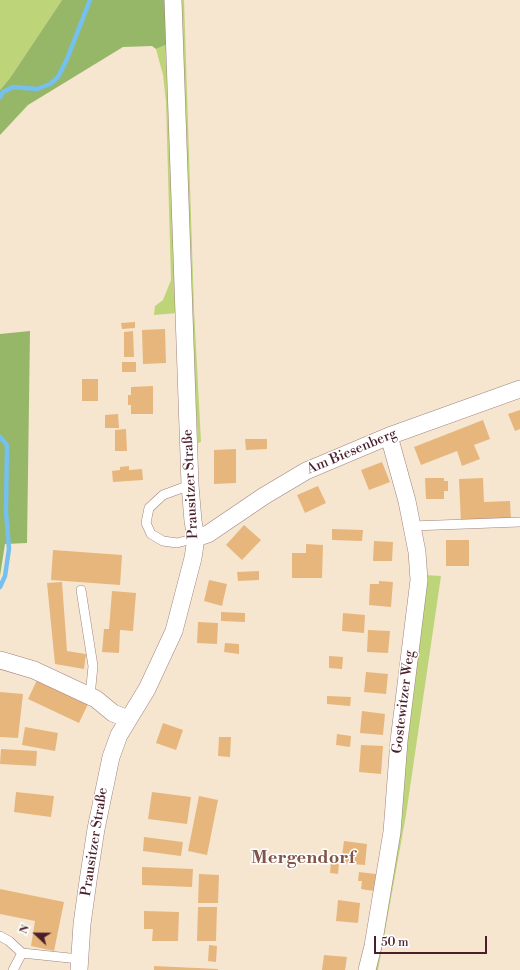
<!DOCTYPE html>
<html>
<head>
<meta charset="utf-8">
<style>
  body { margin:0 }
  #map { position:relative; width:520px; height:970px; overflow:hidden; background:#f6e6d0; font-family:"Libre Bodoni",serif }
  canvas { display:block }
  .north { position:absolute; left:16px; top:914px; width:40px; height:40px; -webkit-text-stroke:3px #fff; paint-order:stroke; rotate:292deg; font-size:11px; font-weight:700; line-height:16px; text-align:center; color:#4a1f2b }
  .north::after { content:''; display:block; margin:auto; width:14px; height:18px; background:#4a1f2b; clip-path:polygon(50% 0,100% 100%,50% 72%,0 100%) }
  .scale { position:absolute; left:374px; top:936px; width:113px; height:18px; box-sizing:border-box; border:2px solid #4a1f2b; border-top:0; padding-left:5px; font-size:12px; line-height:14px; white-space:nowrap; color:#4a1f2b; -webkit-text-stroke:3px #fff; paint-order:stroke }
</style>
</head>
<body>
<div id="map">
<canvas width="520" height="970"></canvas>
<div class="north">N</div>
<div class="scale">50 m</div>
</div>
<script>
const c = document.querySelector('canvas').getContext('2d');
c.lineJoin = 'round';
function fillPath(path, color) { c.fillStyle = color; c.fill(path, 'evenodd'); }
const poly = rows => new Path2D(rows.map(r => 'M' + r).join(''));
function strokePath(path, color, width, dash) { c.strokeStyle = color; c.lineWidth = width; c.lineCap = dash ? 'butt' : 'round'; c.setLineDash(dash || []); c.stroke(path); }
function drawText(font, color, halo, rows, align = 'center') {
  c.font = font + ' "Libre Bodoni",serif'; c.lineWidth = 3; c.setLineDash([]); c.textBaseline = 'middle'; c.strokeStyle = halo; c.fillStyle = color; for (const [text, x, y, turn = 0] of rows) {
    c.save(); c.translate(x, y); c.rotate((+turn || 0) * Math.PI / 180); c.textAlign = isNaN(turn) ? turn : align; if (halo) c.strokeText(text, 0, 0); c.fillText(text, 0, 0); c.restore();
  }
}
fillPath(poly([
  [0,0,62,0,10,78,0,90],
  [180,0,184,0,194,309,201,442,198,443,190,310],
  [168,44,177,313,154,315,155,306,163,300,171,280,166,102,163,75,156,49],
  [425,575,441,576,406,815,378,970,373,970,399,815]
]), '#bdd478');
fillPath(poly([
  [62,0,167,0,168,44,156,49,152,46,123,47,28,105,0,135,0,90,10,78],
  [30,331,27,543,5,544,0,576,0,334]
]), '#96b668');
strokePath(poly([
  [0,97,3,92,13,87,37,89,50,84,58,77,67,59,90,0],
  [0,437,7,445,6,511,9,549,5,576,0,587]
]), '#75c0ee', 4.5);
fillPath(poly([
  [135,322,135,328,122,329,121,323],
  [165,329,166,363,143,364,142,330],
  [133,331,134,357,124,357,124,332],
  [122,362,136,362,136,372,122,372],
  [82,379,98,379,98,401,82,401],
  [153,386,153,414,131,414,131,405,128,405,128,395,131,395,131,387],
  [520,410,520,429,515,431,508,414],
  [118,414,119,428,105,428,105,415],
  [483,420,490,439,474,445,480,459,462,466,457,451,421,465,414,447],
  [126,429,127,451,115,451,115,430],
  [245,439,267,439,267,449,246,450],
  [236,449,236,483,214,484,214,450],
  [382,462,390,482,369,490,361,470],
  [129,466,129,470,142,469,143,480,113,482,112,471,120,470,120,467],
  [425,478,444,478,444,481,448,481,448,491,444,491,444,499,426,499],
  [483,478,484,502,510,501,511,521,461,523,459,479],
  [318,486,326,503,305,513,297,495],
  [244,525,261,540,242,560,226,545],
  [332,529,363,530,362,541,332,540],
  [446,540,469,540,469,566,446,566],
  [374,541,393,542,392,561,373,561],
  [306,544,323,545,322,578,292,578,292,553,306,553],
  [53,550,122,555,120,585,51,580],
  [259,571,259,580,238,581,237,572],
  [209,580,227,584,222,606,204,601],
  [379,581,393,582,391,607,369,605,370,584,379,584],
  [62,582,67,651,86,654,84,669,55,664,47,583],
  [112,591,136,593,133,631,120,630,119,653,102,652,104,629,109,629],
  [221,612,245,613,245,622,221,621],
  [343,613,365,615,364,633,342,631],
  [198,622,218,623,217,644,197,643],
  [368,630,390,631,388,653,367,652],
  [225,643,239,644,239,654,224,652],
  [329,656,343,657,342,669,329,668],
  [366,672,388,674,386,694,364,692],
  [37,680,88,704,79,723,28,699],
  [0,692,23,694,18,738,0,737],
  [327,696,351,697,350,706,327,704],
  [362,711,385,714,383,735,360,733],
  [163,723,183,730,176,750,156,743],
  [25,727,58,733,55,751,22,745],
  [337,734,351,736,350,747,336,745],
  [219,737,231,737,230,757,218,756],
  [361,745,383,746,381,774,359,772],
  [1,749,37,751,36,766,0,764],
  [16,792,54,796,51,817,14,812],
  [152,792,191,797,187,824,148,819],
  [199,796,218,800,207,855,188,851],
  [144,837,183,842,181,856,143,851],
  [344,841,367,844,365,865,341,863],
  [331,862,339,863,338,874,330,873],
  [142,867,193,869,192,887,142,885],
  [359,872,376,874,374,891,361,889,362,881,358,881],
  [199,874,219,875,218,903,198,903],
  [0,889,64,902,54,951,31,946,35,921,0,914],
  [338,900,360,903,358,923,336,921],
  [198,907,217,907,216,941,197,941],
  [144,911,179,912,178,941,152,941,153,929,144,929],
  [209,945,217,946,216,962,208,961],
  [324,955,347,957,345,970,322,970],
  [154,966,218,969,218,970,154,970]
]), '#e7b67d');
const lane = poly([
  [190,485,163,495,149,508,146,523,151,534,163,541,177,543,196,538],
  [412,526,520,522],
  [81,590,93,666,90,696],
  [0,936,9,941,22,953,79,959],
  [13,970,22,953]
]);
const street = poly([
  [196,538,208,534,264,496,306,471,389,436,520,389],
  [0,660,34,670,96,699,113,713,128,719],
  [79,970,82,924,88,881,96,829,111,757,119,735,147,689,174,631,193,558,196,538,193,521,190,485,173,0],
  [367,970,373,946,392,832,399,741,419,580,417,552,407,501,389,436]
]);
strokePath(lane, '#a0827e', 10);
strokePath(street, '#a0827e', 18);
strokePath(lane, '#fff', 9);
strokePath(street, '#fff', 17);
drawText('14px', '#4a1f2b', '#fff', [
  ["Am Biesenberg",352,452,-23],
  ["Prausitzer Straße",191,484,-93],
  ["Gostewitzer Weg",404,702,-83],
  ["Prausitzer Straße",95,842,-81]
]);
drawText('bold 18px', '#815448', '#fff', [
  ["Mergendorf",303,859]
]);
</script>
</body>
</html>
